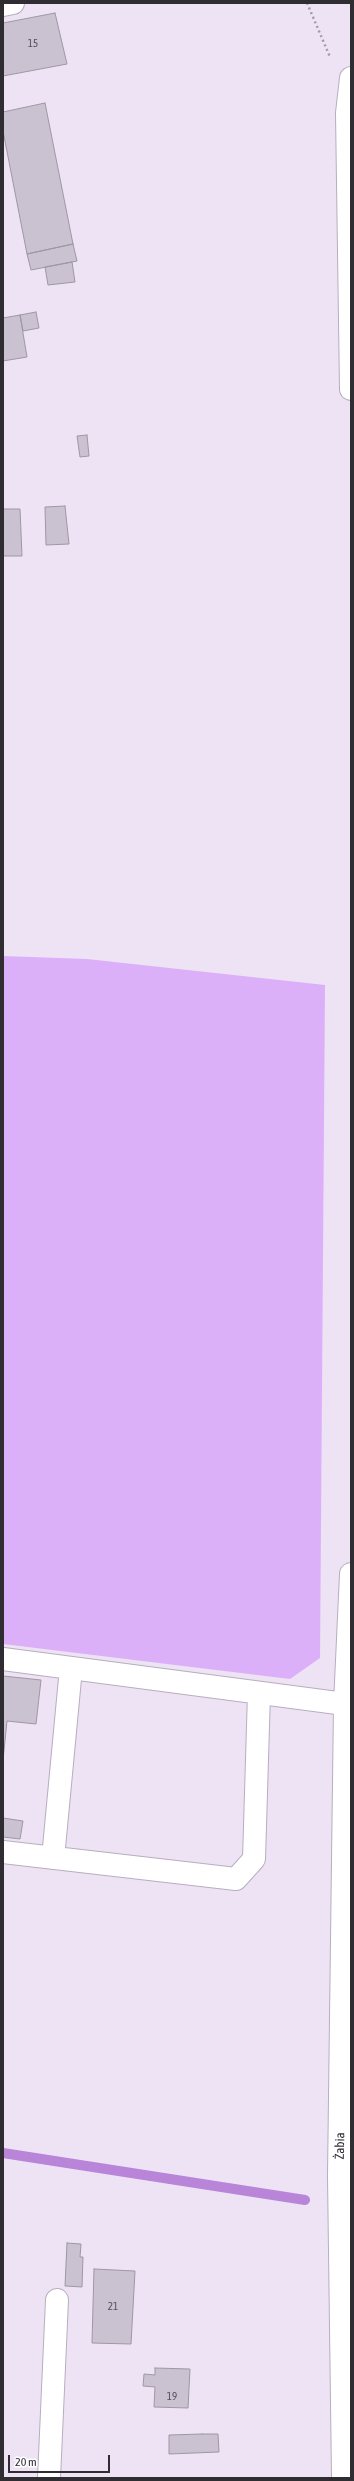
<!DOCTYPE html>
<html>
<head>
<meta charset="utf-8">
<style>
  body { margin:0 }
  #map { position:relative; width:354px; height:2481px; overflow:hidden; background:#ede3f4; font-family:"Asap Condensed",sans-serif }
  canvas { display:block }
  .frame { position:absolute; inset:0; border:4px solid #2f2c32; pointer-events:none }
  .scale { position:absolute; left:8px; top:2455px; width:102px; height:18px; box-sizing:border-box; border:2px solid #2f2c32; border-top:0; padding-left:5px; font-size:12px; line-height:14px; white-space:nowrap; color:#2f2c32; -webkit-text-stroke:3px #fff; paint-order:stroke }
</style>
</head>
<body>
<div id="map">
<canvas width="354" height="2481"></canvas>
<div class="frame"></div>
<div class="scale">20 m</div>
</div>
<script>
const c = document.querySelector('canvas').getContext('2d');
c.lineJoin = 'round';
function fillPath(path, color) { c.fillStyle = color; c.fill(path, 'evenodd'); }
const poly = rows => new Path2D(rows.map(r => 'M' + r).join(''));
function strokePath(path, color, width, dash) { c.strokeStyle = color; c.lineWidth = width; c.lineCap = dash ? 'butt' : 'round'; c.setLineDash(dash || []); c.stroke(path); }
function drawText(font, color, halo, rows, align = 'center') {
  c.font = font + ' "Asap Condensed",sans-serif'; c.lineWidth = 3.5; c.setLineDash([]); c.textBaseline = 'middle'; c.strokeStyle = halo; c.fillStyle = color; for (const [text, x, y, turn = 0] of rows) {
    c.save(); c.translate(x, y); c.rotate((+turn || 0) * Math.PI / 180); c.textAlign = isNaN(turn) ? turn : align; if (halo) c.strokeText(text, 0, 0); c.fillText(text, 0, 0); c.restore();
  }
}
fillPath(poly([
  [3,956,87,959,325,985,320,1658,290,1679,3,1644]
]), '#dcb0f9');
strokePath(poly([
  [3,2153,305,2200]
]), '#b885d8', 10);
const building = poly([
  [55,13,67,64,3,76,3,23,55,13],
  [45,103,73,244,27,254,3,131,3,112,45,103],
  [73,244,77,261,31,270,27,254,73,244],
  [72,262,75,282,48,285,45,267,72,262],
  [36,312,39,328,23,331,20,315,36,312],
  [20,315,27,357,3,361,3,318,20,315],
  [87,435,89,456,80,457,77,436,87,435],
  [65,506,69,544,46,545,45,507,65,506],
  [3,509,20,509,22,556,3,556,3,509],
  [3,1676,41,1680,36,1724,7,1721,3,1760,3,1676],
  [3,1818,23,1821,20,1839,3,1837,3,1818],
  [67,2243,81,2244,80,2257,83,2257,82,2287,65,2286,67,2243],
  [94,2269,135,2271,131,2344,92,2343,94,2269],
  [155,2368,190,2369,188,2408,154,2407,155,2387,143,2386,144,2374,155,2375,155,2368],
  [202,2434,218,2434,219,2452,169,2454,169,2435,202,2434]
]);
fillPath(building, '#cac1d1');
strokePath(building, '#9f96a5', 1);
const minor = poly([
  [3,5,13,3],
  [351,78,347,113,351,389],
  [3,1659,345,1704],
  [3,1852,236,1879,254,1859,259,1693],
  [53,1858,71,1668],
  [49,2478,57,2300],
  [343,2478,339,2176,345,1704,351,1574]
]);
strokePath(minor, '#b7aebe', 24);
strokePath(poly([
  [307,3,330,57]
]), '#a39ca8', 2.5, [2, 3]);
strokePath(minor, '#fff', 22);
drawText('11px', '#56515a', null, [
  ["15",33,44],
  ["21",113,2307],
  ["19",172,2397]
]);
drawText('13px', '#2f2c32', '#fff', [
  ["Żabia",340,2146,-89]
]);
</script>
</body>
</html>
